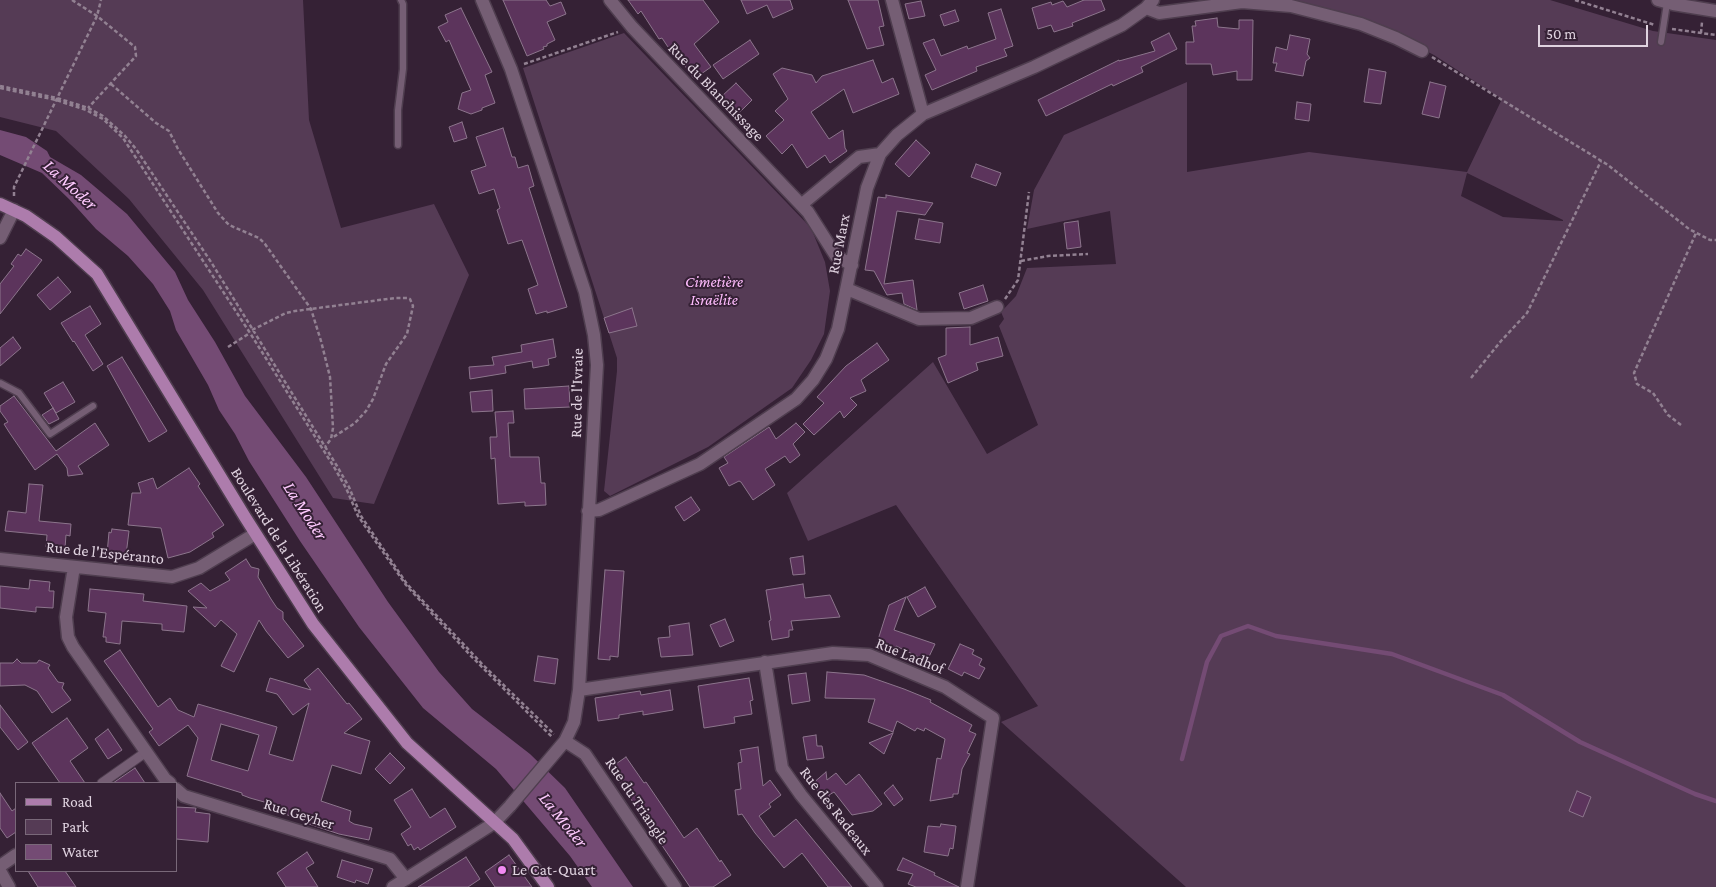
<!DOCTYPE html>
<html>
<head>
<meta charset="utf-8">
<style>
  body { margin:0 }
  #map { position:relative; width:1716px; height:887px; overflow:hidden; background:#352135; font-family:"Crimson Pro",serif }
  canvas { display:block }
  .legend { position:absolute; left:15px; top:782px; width:162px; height:90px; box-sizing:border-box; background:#352135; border:1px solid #796879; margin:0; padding:6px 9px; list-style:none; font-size:15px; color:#e0d3e0 }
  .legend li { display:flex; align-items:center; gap:10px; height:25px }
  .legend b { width:25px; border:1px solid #796879 }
  .scale { position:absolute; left:1538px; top:25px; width:110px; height:22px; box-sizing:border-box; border:2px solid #e0d3e0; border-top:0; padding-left:6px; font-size:15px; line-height:18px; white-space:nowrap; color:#e0d3e0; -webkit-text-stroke:4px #352135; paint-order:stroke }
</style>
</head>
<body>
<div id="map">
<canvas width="1716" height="887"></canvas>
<ul class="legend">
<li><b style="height:6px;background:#ad7cac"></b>Road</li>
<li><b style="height:14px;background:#553b55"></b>Park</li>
<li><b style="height:14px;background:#744b74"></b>Water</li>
</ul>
<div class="scale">50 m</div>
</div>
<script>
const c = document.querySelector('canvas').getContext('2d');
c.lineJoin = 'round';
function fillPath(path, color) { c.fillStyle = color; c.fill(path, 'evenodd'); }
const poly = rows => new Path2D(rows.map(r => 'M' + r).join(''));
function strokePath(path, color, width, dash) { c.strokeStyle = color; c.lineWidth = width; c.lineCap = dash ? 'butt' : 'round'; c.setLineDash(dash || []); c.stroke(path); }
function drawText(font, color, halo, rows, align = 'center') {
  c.font = font + ' "Crimson Pro",serif'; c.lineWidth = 4; c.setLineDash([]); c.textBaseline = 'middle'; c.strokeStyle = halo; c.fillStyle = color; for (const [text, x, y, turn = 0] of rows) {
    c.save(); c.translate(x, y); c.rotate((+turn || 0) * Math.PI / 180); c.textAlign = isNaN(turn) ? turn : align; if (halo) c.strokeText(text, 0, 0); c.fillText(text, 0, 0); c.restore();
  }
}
fillPath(poly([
  [0,0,303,0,309,120,341,228,434,204,469,275,374,504,333,498,203,290,129,199,56,131,0,117],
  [1281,0,1550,0,1653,31,1716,40,1716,887,1186,887,1001,722,1038,706,896,505,808,541,787,493,933,362,987,454,1038,425,999,326,1004,319,1001,312,1016,296,1027,268,1116,264,1110,211,1027,229,1034,190,1064,135,1187,82,1187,172,1309,152,1467,172,1502,99,1434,55,1397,36],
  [1467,173,1563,220,1563,221,1503,217,1461,196],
  [624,33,811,228,825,262,830,291,824,334,811,360,792,388,708,447,610,496,604,491,617,371,617,358,523,68]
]), '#553b55');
fillPath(poly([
  [0,130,26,137,47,151,50,157,81,175,127,214,175,272,188,300,215,342,245,396,306,477,388,602,439,672,472,709,530,754,565,788,633,887,592,887,570,856,496,769,423,708,359,627,300,541,249,461,235,434,219,410,208,385,176,330,170,311,153,284,128,256,96,229,69,199,42,173,0,155]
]), '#744b74');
strokePath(poly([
  [1182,759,1207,662,1221,636,1248,626,1276,636,1392,654,1503,695,1580,742,1695,794,1716,801]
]), '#744b74', 4.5);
const building = poly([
  [503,0,546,0,550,6,561,2,566,14,547,22,555,40,547,44,547,46,543,47,544,49,527,56,503,0],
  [628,0,703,0,719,22,694,44,711,67,694,79,677,54,674,56,662,38,659,39,641,11,638,14,628,0],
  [741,0,790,0,793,9,773,18,767,5,747,14,741,0],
  [848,0,878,0,884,26,879,27,884,45,867,49,848,0],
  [1084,0,1101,0,1105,10,1072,23,1073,26,1054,32,1051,25,1038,29,1032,8,1051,2,1052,5,1063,1,1067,7,1084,0],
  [921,1,925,16,909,19,905,4,921,1],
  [461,8,492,72,485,75,495,103,482,108,482,110,471,114,458,109,462,93,471,90,449,40,446,42,438,27,448,22,445,15,461,8],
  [1001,9,1013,46,1004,49,1007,56,976,67,977,71,932,90,925,75,936,70,923,43,934,39,941,56,967,46,968,49,996,39,988,13,1001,9],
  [955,10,959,21,944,26,940,15,955,10],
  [1217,18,1218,27,1239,29,1239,20,1253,20,1252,80,1237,80,1237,71,1213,75,1211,64,1186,64,1186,42,1194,42,1192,26,1196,26,1195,21,1217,18],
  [1169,33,1177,49,1141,67,1143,72,1113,86,1112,84,1046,116,1038,100,1119,60,1119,61,1155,51,1151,42,1169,33],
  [1290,35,1310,39,1307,54,1310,58,1306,61,1303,76,1275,71,1277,63,1273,63,1276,47,1287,50,1290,35],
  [750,40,759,54,723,79,713,65,750,40],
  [873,60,882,83,893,78,899,94,853,113,844,89,811,112,829,139,843,130,845,148,847,151,830,163,825,155,807,168,792,144,782,154,766,136,784,120,775,111,788,99,773,74,782,68,812,75,816,83,822,76,873,60],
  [1369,69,1386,72,1381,104,1364,102,1369,69],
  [1430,82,1446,86,1439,118,1422,114,1430,82],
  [736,83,752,100,738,114,721,97,736,83],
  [1297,102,1311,104,1309,121,1295,119,1297,102],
  [462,122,467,138,454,142,449,127,462,122],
  [503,128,512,157,515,157,518,168,528,165,534,186,529,188,567,307,547,313,547,311,536,314,528,289,538,285,522,240,508,244,497,210,500,208,494,189,479,194,471,171,486,166,476,137,503,128],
  [916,140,930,153,909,177,895,164,916,140],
  [976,164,1001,173,996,186,971,177,976,164],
  [886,195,933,203,925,215,897,211,884,284,913,280,917,310,904,304,902,293,887,295,874,271,865,270,878,197,886,198,886,195],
  [919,219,943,223,940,243,915,239,919,219],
  [1078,221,1081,247,1067,249,1064,223,1078,221],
  [26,249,42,260,0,314,0,284,14,266,11,264,18,254,21,256,26,249],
  [58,277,71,292,50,310,37,295,58,277],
  [983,285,988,301,964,309,959,293,983,285],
  [90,306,101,324,85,335,103,364,93,371,74,341,73,342,61,323,90,306],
  [632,308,637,326,609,333,604,318,632,308],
  [970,327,970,345,998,337,1003,356,976,363,978,370,948,383,938,358,946,355,946,328,970,327],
  [13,337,21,348,0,366,0,348,13,337],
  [553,339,556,357,548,359,549,365,533,368,532,361,505,366,506,373,470,379,469,367,494,365,492,357,522,352,521,345,553,339],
  [877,343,889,360,861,380,866,391,850,398,857,405,844,418,840,411,814,435,803,424,824,403,817,397,846,366,877,343],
  [122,357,167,431,149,442,107,366,122,357],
  [63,382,75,402,56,413,44,393,63,382],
  [569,386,570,407,525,409,524,389,569,386],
  [492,390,493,411,472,412,470,392,492,390],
  [14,396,56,451,95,423,109,445,78,466,83,474,68,476,67,468,57,454,35,470,9,432,4,424,8,422,0,411,0,406,14,396],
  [53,408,59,419,49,424,42,415,53,408],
  [513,411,514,423,508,423,510,457,539,457,541,483,545,483,546,505,525,506,525,502,498,504,495,458,491,459,490,437,497,437,495,412,513,411],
  [796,423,805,432,793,444,800,455,790,463,785,456,765,469,775,485,753,500,741,482,739,481,729,486,719,468,728,463,724,457,769,427,776,439,796,423],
  [189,468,200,484,198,486,224,525,212,533,214,537,190,552,168,558,161,528,128,525,132,493,141,493,138,483,153,478,157,489,189,468],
  [29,484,43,485,39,521,71,524,70,536,66,535,65,548,46,547,47,535,5,531,8,511,26,513,29,484],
  [691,497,700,510,684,521,675,507,691,497],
  [112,529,129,531,126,555,107,554,109,532,111,533,112,529],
  [803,556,805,574,793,575,790,558,803,556],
  [246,559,251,567,259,569,258,577,271,599,277,608,283,612,283,619,304,646,288,658,266,631,259,620,234,672,221,666,237,634,221,620,215,627,193,607,207,608,188,591,201,583,210,591,230,580,225,573,246,559],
  [605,570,624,571,618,657,610,656,610,660,598,659,605,570],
  [30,580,50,582,49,591,54,591,53,608,36,607,36,612,0,608,0,586,29,589,30,580],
  [803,584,805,598,830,595,840,617,791,621,793,630,789,630,789,637,772,640,769,621,771,620,766,590,803,584],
  [925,587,936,607,918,617,907,597,925,587],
  [90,589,144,594,143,601,187,606,184,632,162,630,162,624,122,621,120,644,106,642,106,637,103,637,106,613,88,611,90,589],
  [906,597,894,630,935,644,927,661,896,646,895,649,877,643,889,605,906,597],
  [725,619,734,641,720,647,710,625,725,619],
  [689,623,693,655,661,657,658,638,670,637,669,626,689,623],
  [960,644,974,650,972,654,982,659,979,665,985,668,979,679,964,672,962,676,948,669,960,644],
  [120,650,158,707,170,698,178,710,194,717,198,704,277,727,269,754,293,761,309,703,293,715,277,694,266,691,270,678,311,690,304,680,318,668,347,704,349,703,362,719,344,733,370,741,361,774,332,765,321,801,351,811,349,821,354,824,372,828,369,840,339,834,303,822,303,821,280,812,282,807,250,798,242,795,242,793,187,776,198,738,188,725,159,746,149,732,153,729,104,661,120,650],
  [221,724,259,735,248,771,211,760,221,724],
  [538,656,558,659,555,684,534,681,538,656],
  [17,659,21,663,37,663,39,660,50,665,48,668,58,682,64,683,62,688,71,700,52,713,37,691,25,685,0,686,0,663,13,663,17,659],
  [827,672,864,675,904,689,931,700,930,702,972,725,969,731,976,734,967,753,970,754,962,769,958,794,953,794,953,797,930,801,937,758,941,759,945,739,925,728,924,731,917,728,915,731,897,721,893,732,868,722,875,699,825,698,827,672],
  [806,673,810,701,792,704,788,675,806,673],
  [749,678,753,700,750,701,752,714,734,717,735,723,704,728,698,686,749,678],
  [670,690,673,710,643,715,643,711,619,715,619,718,598,721,595,698,640,691,641,695,670,690],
  [0,705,28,742,18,750,0,727,0,705],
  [67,718,88,748,70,761,85,783,60,783,32,743,67,718],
  [108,729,122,750,108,759,95,739,108,729],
  [893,733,884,754,869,743,893,733],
  [816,735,817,746,822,746,824,758,807,760,803,737,816,735],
  [758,747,763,786,770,780,781,795,769,804,771,807,759,816,774,837,796,819,852,887,828,887,802,853,784,868,755,833,742,814,738,815,735,790,741,789,738,763,742,762,740,750,758,747],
  [390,753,405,768,390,784,375,769,390,753],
  [626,757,644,783,646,782,684,838,697,828,720,862,721,860,731,875,713,887,690,887,610,768,626,757],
  [135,768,145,783,113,783,135,768],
  [826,772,827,780,836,773,846,785,859,774,882,804,873,811,852,815,834,792,829,795,831,807,812,784,826,772],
  [893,785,903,799,894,806,884,793,893,785],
  [412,789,430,818,445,808,456,827,420,850,418,847,414,850,411,844,408,846,401,834,411,827,394,800,412,789],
  [1577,791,1591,797,1583,817,1569,811,1577,791],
  [0,793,12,811,16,808,16,832,7,838,0,828,0,793],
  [176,807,196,808,195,812,210,814,208,842,176,839,176,807],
  [941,824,956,826,953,849,950,848,948,856,924,852,928,826,940,827,941,824],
  [307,852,314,863,306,868,318,887,286,887,277,873,307,852],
  [509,855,532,887,495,887,485,872,509,855],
  [466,857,480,879,468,887,418,887,466,857],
  [903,858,935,873,934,875,959,887,916,887,908,884,913,874,897,870,903,858],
  [342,860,373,869,368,884,356,880,355,883,337,877,342,860],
  [28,871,65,871,76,887,38,887,28,871]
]);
fillPath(building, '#5c345c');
strokePath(building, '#8c758c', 1);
const service = poly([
  [1661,42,1667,3],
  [398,145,398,110,403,69,403,4,401,0],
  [0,383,19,393,50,434,93,406]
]);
const pedestrian = poly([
  [102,783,146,752]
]);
const minor = poly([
  [610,0,632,27,808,212,836,256,852,265],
  [892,0,923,114],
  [1146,8,1159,13,1242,2,1291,6,1361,24,1396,38,1422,51],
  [801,205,859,157,880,154],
  [0,238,14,210],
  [847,289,919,319,971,318,997,307],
  [588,511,599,510,700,464,796,399,813,380,826,359,838,329,867,188,880,154,897,135,923,114,1034,67,1122,25,1146,8,1153,0],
  [0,559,172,577,199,568,255,534],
  [74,567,66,617,68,637,73,647,165,779,170,783],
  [765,662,782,768,801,795,877,887],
  [579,690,833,653,869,655,945,687,993,718,967,887],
  [565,741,585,754,675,887],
  [176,789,184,796,390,859,406,879],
  [0,866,16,855],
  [0,871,9,887],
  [393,887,494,823,510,806,565,741,574,722,579,690,597,365,594,335,585,292,511,69,482,0]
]);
const tertiary = poly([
  [1658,0,1673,4,1716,11]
]);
const primary = poly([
  [0,204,26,216,56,237,97,274,245,517,313,624,407,743,513,839,548,887]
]);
strokePath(service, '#4f3e4f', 9);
strokePath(pedestrian, '#4f3e4f', 11);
strokePath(minor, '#4f3e4f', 15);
strokePath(tertiary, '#4f3e4f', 15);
strokePath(primary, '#4f3e4f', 15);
strokePath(poly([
  [72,0,97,16,135,47,136,56,88,108],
  [1575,0,1655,25],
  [1672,29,1716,35],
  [1701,33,1702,22],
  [1432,57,1608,165,1689,229,1710,240,1716,240],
  [524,64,618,32],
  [111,84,156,123,169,131,178,149,218,213,229,225,259,238,265,244,311,309,321,341,330,377,333,428,331,439,325,447],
  [0,86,57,98,88,108,103,116,125,136,136,149,211,262,337,466,349,487,361,516,407,584,483,665,554,734],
  [0,88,56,100,86,110,103,119,123,138,250,333,334,467,346,488,358,516,406,585,470,655,552,737],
  [14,196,14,187,97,16,101,0],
  [1021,261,1048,256,1088,254],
  [1005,299,1018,280,1029,192],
  [252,330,286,313,295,311,395,298,408,298,410,299,413,306,407,334,386,364,373,399,366,411,355,423,332,438],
  [228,347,250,333],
  [1471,378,1501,341,1527,313,1601,161],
  [1681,425,1668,415,1653,393,1637,384,1634,373,1696,233]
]), '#928192', 2.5, [4, 2.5]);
strokePath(service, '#755e74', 6);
strokePath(pedestrian, '#755e74', 9);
strokePath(minor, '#755e74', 12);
strokePath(tertiary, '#755e74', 12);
strokePath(primary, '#ad7cac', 12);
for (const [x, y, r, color] of [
  [502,870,5,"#f28af3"]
]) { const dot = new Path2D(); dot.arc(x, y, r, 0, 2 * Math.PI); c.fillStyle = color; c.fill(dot); strokePath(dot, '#352135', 2); }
drawText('16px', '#e0d3e0', '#352135', [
  ["Rue du Blanchissage",716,92,46],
  ["Rue Marx",839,244,-79],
  ["Rue de l'Ivraie",577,393,-89],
  ["Boulevard de la Libération",279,540,58],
  ["Rue de l'Espéranto",105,553,6],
  ["Rue Ladhof",910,656,22],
  ["Rue du Triangle",637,801,56],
  ["Rue des Radeaux",836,811,52],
  ["Rue Geyher",299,814,17]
]);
drawText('italic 16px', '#febcfd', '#352135', [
  ["Cimetière",714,282],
  ["Israëlite",714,300]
]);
drawText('16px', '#e0d3e0', '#352135', [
  ["Le Cat-Quart",512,870]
], 'left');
drawText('italic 18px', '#fecafe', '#352135', [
  ["La Moder",70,185,42],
  ["La Moder",305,511,57],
  ["La Moder",563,820,51]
]);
</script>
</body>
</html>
